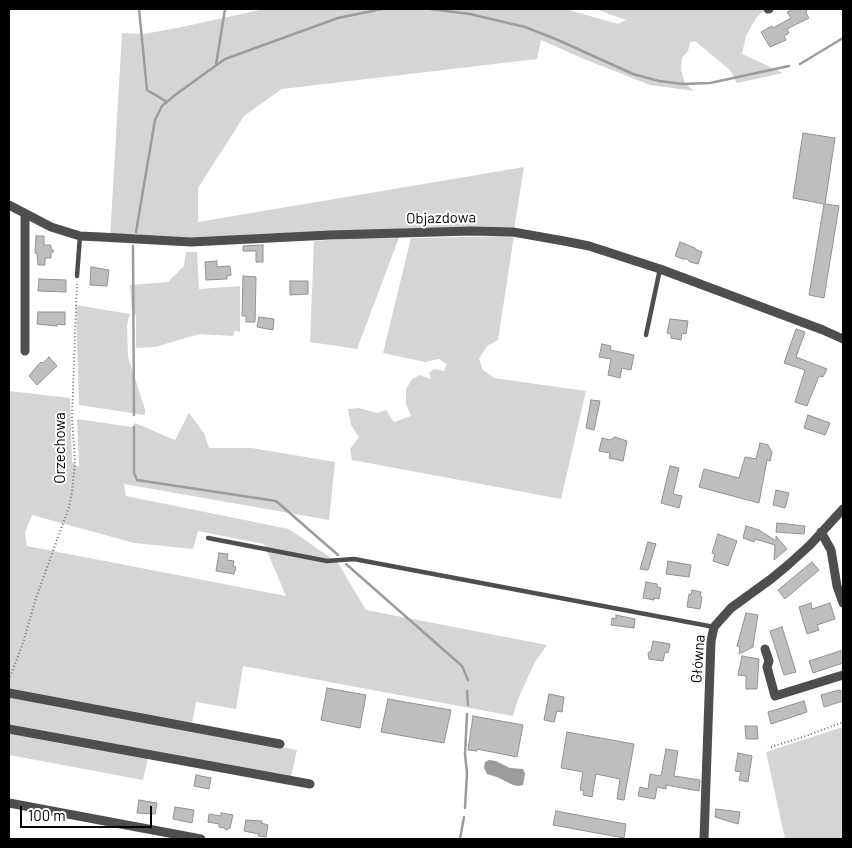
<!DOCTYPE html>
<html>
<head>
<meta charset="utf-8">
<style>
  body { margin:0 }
  #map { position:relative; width:852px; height:848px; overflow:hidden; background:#fff; font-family:Barlow,sans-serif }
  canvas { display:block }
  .frame { position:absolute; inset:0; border:10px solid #000; pointer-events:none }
  .scale { position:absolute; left:20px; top:806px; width:132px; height:22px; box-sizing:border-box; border:2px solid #000; border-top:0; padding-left:6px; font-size:15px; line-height:18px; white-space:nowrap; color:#000; -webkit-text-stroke:4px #fff; paint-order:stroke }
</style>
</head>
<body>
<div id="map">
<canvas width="852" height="848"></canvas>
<div class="frame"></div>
<div class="scale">100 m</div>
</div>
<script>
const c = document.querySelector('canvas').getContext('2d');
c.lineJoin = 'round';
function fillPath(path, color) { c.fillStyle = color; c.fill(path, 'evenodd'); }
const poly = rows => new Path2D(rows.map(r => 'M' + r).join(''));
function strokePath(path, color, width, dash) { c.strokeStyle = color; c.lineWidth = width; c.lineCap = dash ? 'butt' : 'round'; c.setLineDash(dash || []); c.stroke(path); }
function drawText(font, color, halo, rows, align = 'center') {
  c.font = font + ' Barlow,sans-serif'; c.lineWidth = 4; c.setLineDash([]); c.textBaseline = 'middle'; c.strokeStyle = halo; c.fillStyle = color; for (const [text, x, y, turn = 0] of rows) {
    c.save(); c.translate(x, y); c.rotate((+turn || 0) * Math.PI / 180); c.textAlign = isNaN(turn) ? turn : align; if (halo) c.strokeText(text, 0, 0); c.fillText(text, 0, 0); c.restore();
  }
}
fillPath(poly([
  [264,9,565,9,618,24,626,20,595,9,765,9,756,18,746,36,742,54,783,73,737,83,730,70,695,41,690,42,688,51,682,58,681,70,685,83,694,91,650,85,584,59,541,40,537,59,282,89,244,116,198,188,198,222,524,167,514,230,490,227,261,234,200,238,140,236,137,234,110,238,122,33,144,34,182,27],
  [400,235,357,349,310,342,314,241],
  [514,236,498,340,487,346,479,359,483,370,494,378,586,391,561,499,352,460,350,449,359,437,351,425,348,409,359,408,377,413,386,410,394,422,411,416,406,404,406,389,412,379,420,375,431,379,429,373,434,369,444,371,447,364,439,359,425,362,383,353,411,238],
  [186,252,197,252,199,289,240,286,240,332,234,331,234,335,232,336,199,334,155,347,136,348,136,315,132,313,130,285,168,282,184,266],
  [76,305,130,314,127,325,128,357,145,409,145,415,79,405],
  [9,391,70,398,72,462,79,467,77,419,132,427,135,423,175,440,189,413,204,433,209,448,252,448,335,462,329,520,124,484,126,496,289,529,338,563,366,610,547,645,535,662,518,699,513,716,243,666,236,709,196,702,192,723,9,690],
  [32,515,134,543,193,549,198,531,264,544,286,596,27,546,25,533],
  [9,697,297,750,291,777,9,724],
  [843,727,843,839,785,839,766,752],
  [9,733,148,758,143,780,9,755]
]), '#d5d5d5');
fillPath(poly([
  [489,760,496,761,510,768,523,769,525,774,523,785,518,786,513,785,497,777,487,774,484,768,485,762]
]), '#9c9c9c');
strokePath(poly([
  [139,9,147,90,167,102],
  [430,9,470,14,525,27,558,40,633,74,659,81,683,84,710,83,789,66],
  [800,64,843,38],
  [216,65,225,9],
  [136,232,155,120,162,106,175,95,225,59,338,18,382,9],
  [133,246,134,415],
  [134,427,134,473,137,480,276,501,338,555],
  [346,564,462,666,468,680],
  [467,691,468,705],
  [465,808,467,773,465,754,467,714],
  [460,839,464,817]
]), '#9c9c9c', 2.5);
const building = poly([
  [793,9,807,9,806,13,809,18,787,29,789,33,784,36,786,40,770,47,761,32,772,26,773,28,791,18,787,12,793,9],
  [803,133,835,138,825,204,839,206,824,298,809,295,824,204,793,198,803,133],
  [36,236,44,236,44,245,51,245,51,249,54,251,51,253,51,258,45,258,45,265,38,265,37,253,35,253,36,236],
  [680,242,695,248,695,249,702,252,698,264,690,262,687,259,683,259,675,256,680,242],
  [263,245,263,262,256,262,256,251,243,251,243,246,263,245],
  [217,261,217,267,230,266,231,275,227,276,227,279,206,280,205,262,217,261],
  [91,267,109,270,107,286,90,285,91,267],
  [243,276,256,277,255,322,246,322,246,316,242,316,243,276],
  [39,279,66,280,66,292,38,291,39,279],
  [290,281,308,281,308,294,290,295,290,281],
  [38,312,65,312,65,325,57,324,57,326,37,324,38,312],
  [259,317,274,319,273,330,257,327,259,317],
  [670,319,688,321,686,334,682,333,681,340,671,338,671,334,667,333,670,319],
  [796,329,805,332,796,357,827,369,823,377,819,376,807,406,795,402,805,370,784,363,796,329],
  [602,344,611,346,610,350,634,355,631,370,622,368,620,378,608,375,611,359,599,357,602,344],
  [49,357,57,366,37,385,29,376,38,365,41,362,43,363,49,357],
  [591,400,600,401,594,430,586,428,591,400],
  [808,415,830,423,825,435,804,428,808,415],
  [615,437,627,441,623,461,609,458,610,453,599,451,602,438,610,440,615,437],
  [760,443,768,445,772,452,770,461,767,460,759,503,699,487,704,469,739,478,745,457,756,459,760,443],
  [670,466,679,468,673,494,682,496,679,508,661,503,670,466],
  [776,490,789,493,785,508,773,505,776,490],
  [777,523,805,526,804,534,776,532,777,523],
  [746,526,759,530,776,541,776,536,787,549,774,560,775,545,755,539,754,542,743,538,746,526],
  [718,534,737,541,728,566,713,561,715,554,712,553,718,534],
  [648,542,656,544,648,570,640,569,648,542],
  [219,553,228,554,227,560,234,561,233,566,236,567,234,574,216,571,219,553],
  [668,561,691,565,689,577,666,574,668,561],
  [812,562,819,570,785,599,778,590,812,562],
  [646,582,657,584,657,587,661,588,659,599,654,598,654,600,643,598,646,582],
  [692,590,701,592,700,596,702,597,700,609,687,607,689,594,691,595,692,590],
  [811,603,812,609,830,603,835,619,817,625,819,630,807,634,799,607,811,603],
  [746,613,758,615,754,639,753,647,739,654,740,647,737,646,746,613],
  [616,615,635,619,634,628,611,625,612,618,616,619,616,615],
  [782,627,796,672,784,675,770,631,782,627],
  [653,641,670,644,668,653,665,652,663,661,649,659,648,653,651,651,653,641],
  [843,650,843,663,813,673,809,661,843,650],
  [742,656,759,659,757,689,746,689,746,676,738,675,742,656],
  [327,688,366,695,360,728,321,720,327,688],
  [839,690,840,691,843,690,843,701,824,707,821,695,839,690],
  [549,694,564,697,562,712,557,711,554,722,544,720,549,694],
  [388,699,451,710,444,743,381,732,388,699],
  [804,701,807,712,771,724,768,712,804,701],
  [473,716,523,725,517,757,477,749,477,751,468,750,473,716],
  [745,726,757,726,758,739,746,739,745,726],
  [567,732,634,744,624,800,617,799,620,779,596,774,592,797,583,795,584,791,580,790,583,772,561,768,567,732],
  [666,749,678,751,674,776,700,780,699,791,666,785,666,789,657,787,655,799,638,796,640,787,648,789,650,774,661,776,666,749],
  [738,753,752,756,748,782,739,780,741,772,735,771,738,753],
  [196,775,211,778,209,789,194,786,196,775],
  [139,800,157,803,155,814,137,813,139,800],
  [175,807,194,810,192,823,173,819,175,807],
  [716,809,740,812,738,824,715,817,716,809],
  [556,811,626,824,624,838,553,825,556,811],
  [221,813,233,815,230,828,226,830,224,828,219,827,219,824,208,822,209,814,221,816,221,813],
  [246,820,262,821,261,823,268,825,266,837,258,836,259,834,244,831,246,820]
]);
fillPath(building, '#bebebe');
strokePath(building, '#929292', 1);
strokePath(poly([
  [9,680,23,643,36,598,69,507,72,492,75,461,72,418,77,281],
  [771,747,806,736,843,722]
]), '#707070', 2, [1, 2.5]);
strokePath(poly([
  [77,276,80,236],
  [646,335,660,269],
  [208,538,327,561,354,559,714,627]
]), '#4e4e4e', 4.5);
strokePath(poly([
  [768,9,769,9],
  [9,205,51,227,80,236,101,237,191,242,330,235,471,231,513,232,564,241,589,246,660,269,823,330,843,339],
  [25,351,25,215],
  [821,532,831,550,837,586,843,603],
  [765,649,769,661,767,667,775,696,843,675],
  [9,693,280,744],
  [9,729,310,784],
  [9,803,201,839],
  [704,839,711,641,714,627,731,608,771,579,788,565,810,545,843,509]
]), '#4e4e4e', 9);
drawText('15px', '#000', '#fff', [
  ["Objazdowa",441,218,-1],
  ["Orzechowa",60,448,-90],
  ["Główna",698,659,-86]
]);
</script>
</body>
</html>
